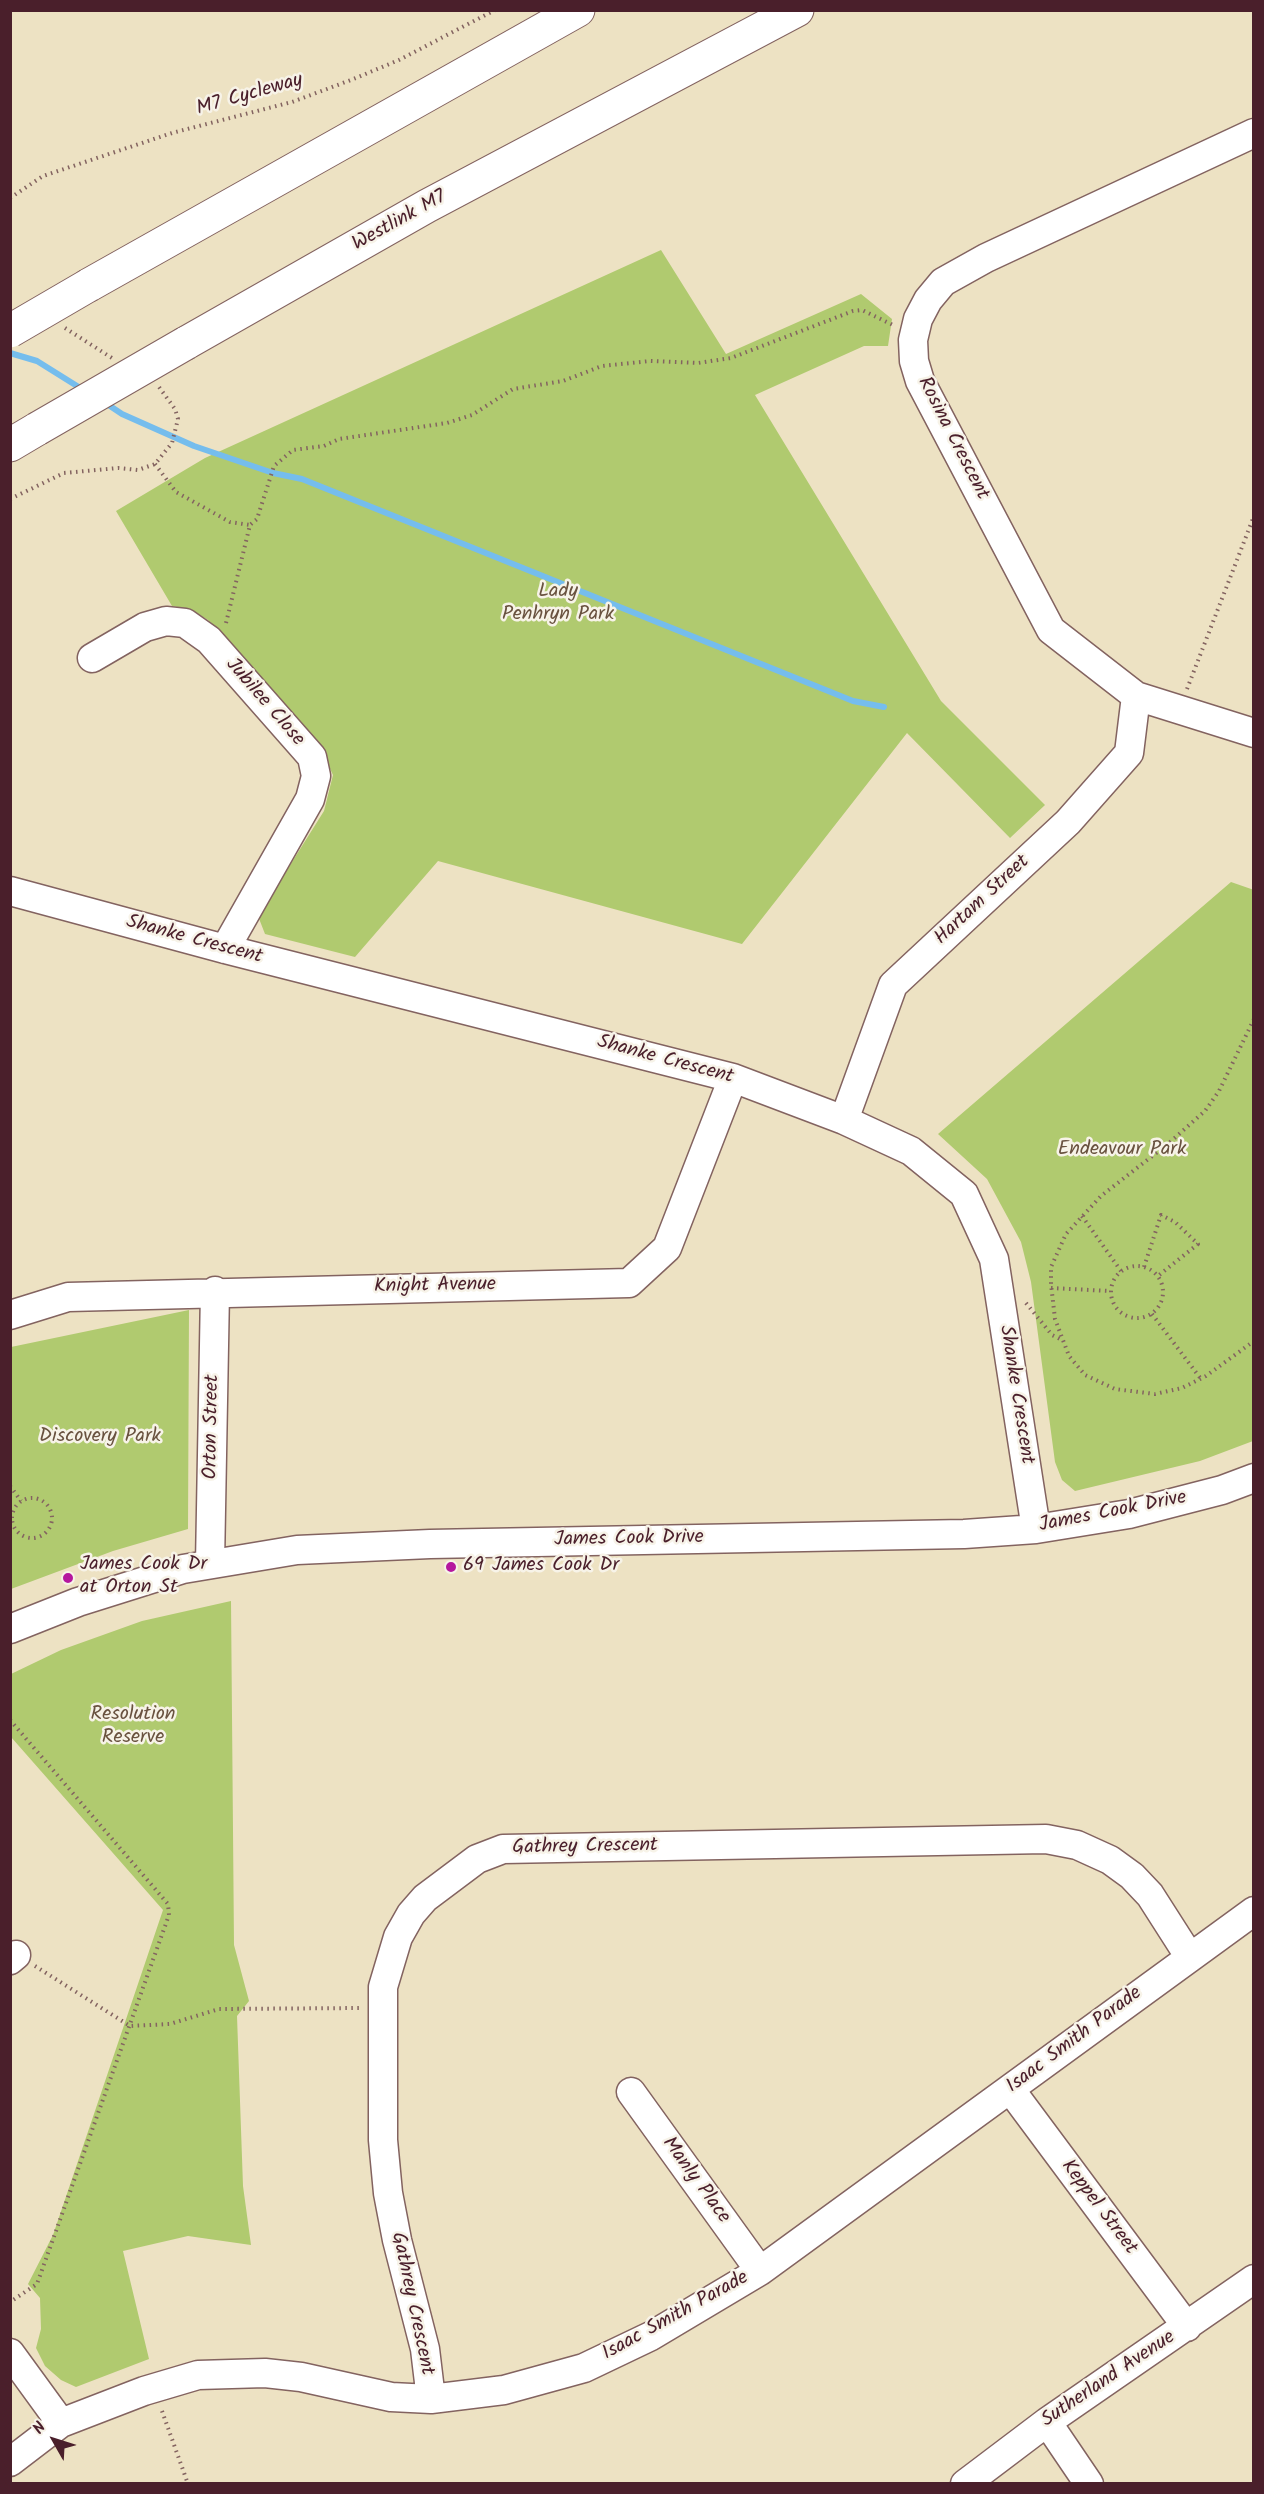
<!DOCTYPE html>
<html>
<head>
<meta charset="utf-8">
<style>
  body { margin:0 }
  #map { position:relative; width:1264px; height:2494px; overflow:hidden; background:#ede2c3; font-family:Kalam,sans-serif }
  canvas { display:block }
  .frame { position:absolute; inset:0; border:12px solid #4a1f2b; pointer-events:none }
  .north { position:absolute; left:24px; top:2410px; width:60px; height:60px; -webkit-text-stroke:4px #f7f3e8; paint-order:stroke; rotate:309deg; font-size:16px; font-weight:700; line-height:24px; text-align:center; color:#4a1f2b }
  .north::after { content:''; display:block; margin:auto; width:21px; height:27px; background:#4a1f2b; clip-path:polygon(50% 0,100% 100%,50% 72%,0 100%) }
</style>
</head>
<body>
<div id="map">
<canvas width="1264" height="2494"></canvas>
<div class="frame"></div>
<div class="north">N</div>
</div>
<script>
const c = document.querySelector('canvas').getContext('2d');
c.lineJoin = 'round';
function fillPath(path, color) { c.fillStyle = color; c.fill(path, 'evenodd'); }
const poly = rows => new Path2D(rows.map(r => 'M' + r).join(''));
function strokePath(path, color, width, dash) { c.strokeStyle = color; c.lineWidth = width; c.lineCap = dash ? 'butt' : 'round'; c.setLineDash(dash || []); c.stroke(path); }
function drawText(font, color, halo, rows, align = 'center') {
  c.font = font + ' Kalam,sans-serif'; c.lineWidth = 5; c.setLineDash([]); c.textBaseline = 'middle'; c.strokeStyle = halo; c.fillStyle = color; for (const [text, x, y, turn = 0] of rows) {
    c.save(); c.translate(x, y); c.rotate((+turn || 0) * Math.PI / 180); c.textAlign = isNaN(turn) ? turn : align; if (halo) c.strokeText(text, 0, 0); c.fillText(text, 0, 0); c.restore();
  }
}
fillPath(poly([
  [661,250,726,354,861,294,892,319,888,346,864,346,755,395,941,701,1045,805,1010,838,907,733,742,944,438,861,355,957,265,934,258,916,324,811,333,775,319,746,208,620,190,609,172,606,116,511,205,458],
  [1231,882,1254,890,1253,1441,1200,1461,1075,1491,1062,1480,1055,1462,1031,1282,1021,1242,987,1179,938,1134],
  [189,1310,188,1529,113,1551,11,1589,11,1347],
  [231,1601,234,1945,249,2001,237,2016,243,2186,251,2245,188,2236,123,2251,149,2359,76,2387,61,2380,45,2366,36,2348,41,2329,40,2298,28,2284,53,2235,163,1910,11,1737,11,1674,61,1650,142,1621]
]), '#b0ca6f');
strokePath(poly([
  [10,353,37,361,85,391],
  [104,402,122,414,194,446,273,473,302,479,853,701,884,707]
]), '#75bded', 6);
const minor = poly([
  [1254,133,986,258,943,282,928,300,918,319,913,340,914,361,920,381,1051,630,1136,696,1254,733],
  [92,658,145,627,166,621,185,623,209,640,312,757,316,776,310,799,225,949],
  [10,891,225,949,733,1078,844,1120,911,1151,964,1194,994,1259,1036,1529],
  [844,1120,893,985,1068,822,1129,753,1136,696],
  [10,1315,68,1297,629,1283,667,1248,733,1078],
  [210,1564,215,1291],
  [10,1629,78,1602,183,1569,297,1550,430,1544,964,1534,1036,1529,1129,1514,1222,1490,1254,1478],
  [10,1960,16,1955],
  [1010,2089,1187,2327],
  [631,2092,760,2271],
  [10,2353,61,2423],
  [431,2399,425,2349,397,2240,388,2193,383,2140,383,1987,398,1937,411,1914,425,1898,477,1859,503,1849,1046,1839,1077,1845,1110,1860,1132,1876,1150,1895,1189,1956],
  [1047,2422,1089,2484],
  [10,2462,61,2423,144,2391,198,2375,265,2373,301,2377,391,2397,431,2399,504,2390,584,2368,651,2336,760,2271,1254,1911],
  [965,2484,1047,2422,1254,2279]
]);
const highway = poly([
  [89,285,578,10],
  [186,343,427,206,797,10],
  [10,445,37,429]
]);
strokePath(minor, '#836360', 31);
strokePath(highway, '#836360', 35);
strokePath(poly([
  [10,198,43,176,172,133,292,102,351,80,399,60,495,10],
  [65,328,112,358],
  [155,464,176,492,230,522,250,525],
  [10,499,64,473,118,468,138,470,155,464,172,443,178,419,175,409,159,387],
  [226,623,250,525,257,519,274,466,293,450,324,446,339,439,447,423,472,415,513,389,563,381,602,366,650,361,698,363,731,358,853,311,862,310,893,325],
  [1187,689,1254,516],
  [1254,1019,1219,1091,1205,1111,1169,1143,1101,1196,1066,1234,1051,1267,1051,1284,1055,1319,1069,1356,1085,1375,1115,1389,1155,1394,1182,1388,1206,1376,1254,1341],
  [1082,1216,1121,1271],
  '1111 1292a26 26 0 1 1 52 0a26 26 0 1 1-52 0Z',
  [1144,1267,1161,1215,1175,1222,1198,1244,1158,1276],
  [1051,1288,1110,1291],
  [1026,1303,1052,1335,1060,1339],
  [1152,1314,1201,1379],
  [10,1486,21,1501],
  '12 1518a20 20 0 1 1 40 0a20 20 0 1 1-40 0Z',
  [10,1720,168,1904,169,1915,37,2284,10,2302],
  [35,1966,130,2026,170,2024,219,2009,359,2008],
  [162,2411,188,2484]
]), '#836360', 4, [1.5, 4.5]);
strokePath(minor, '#fff', 28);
strokePath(highway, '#fff', 33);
const highwayBridge = poly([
  [10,331,89,285],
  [37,429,186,343]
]);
strokePath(highwayBridge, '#836360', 35, []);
strokePath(highwayBridge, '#fff', 33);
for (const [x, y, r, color] of [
  [451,1567,6,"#b5179e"],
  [68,1578,6,"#b5179e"]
]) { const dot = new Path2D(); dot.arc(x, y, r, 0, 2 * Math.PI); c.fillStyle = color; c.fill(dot); strokePath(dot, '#f7f3e8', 2); }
drawText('20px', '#4a1f2b', '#f7f3e8', [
  ["M7 Cycleway",250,96,-16],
  ["Westlink M7",400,222,-29],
  ["Rosina Crescent",952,439,63],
  ["Jubilee Close",264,703,49],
  ["Hartam Street",983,901,-43],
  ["Shanke Crescent",194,941,15],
  ["Shanke Crescent",665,1061,15],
  ["Knight Avenue",435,1287,-1],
  ["Shanke Crescent",1015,1395,81],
  ["Orton Street",213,1427,-89],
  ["James Cook Drive",1113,1513,-11],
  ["James Cook Drive",629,1540,-1],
  ["Gathrey Crescent",585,1848,-1],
  ["Isaac Smith Parade",1075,2041,-37],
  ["Manly Place",695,2181,54],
  ["Keppel Street",1098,2208,53],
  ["Gathrey Crescent",411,2304,78],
  ["Isaac Smith Parade",676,2317,-29],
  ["Sutherland Avenue",1109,2380,-34]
]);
drawText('20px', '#69523f', '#f7f3e8', [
  ["Lady",558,593],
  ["Penhryn Park",558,616],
  ["Endeavour Park",1122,1151],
  ["Discovery Park",100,1438],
  ["Resolution",133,1716],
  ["Reserve",133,1739]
]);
drawText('20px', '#4a1f2b', '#f7f3e8', [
  ["James Cook Dr",80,1566],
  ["at Orton St",80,1589],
  ["69 James Cook Dr",463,1567]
], 'left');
</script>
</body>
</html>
